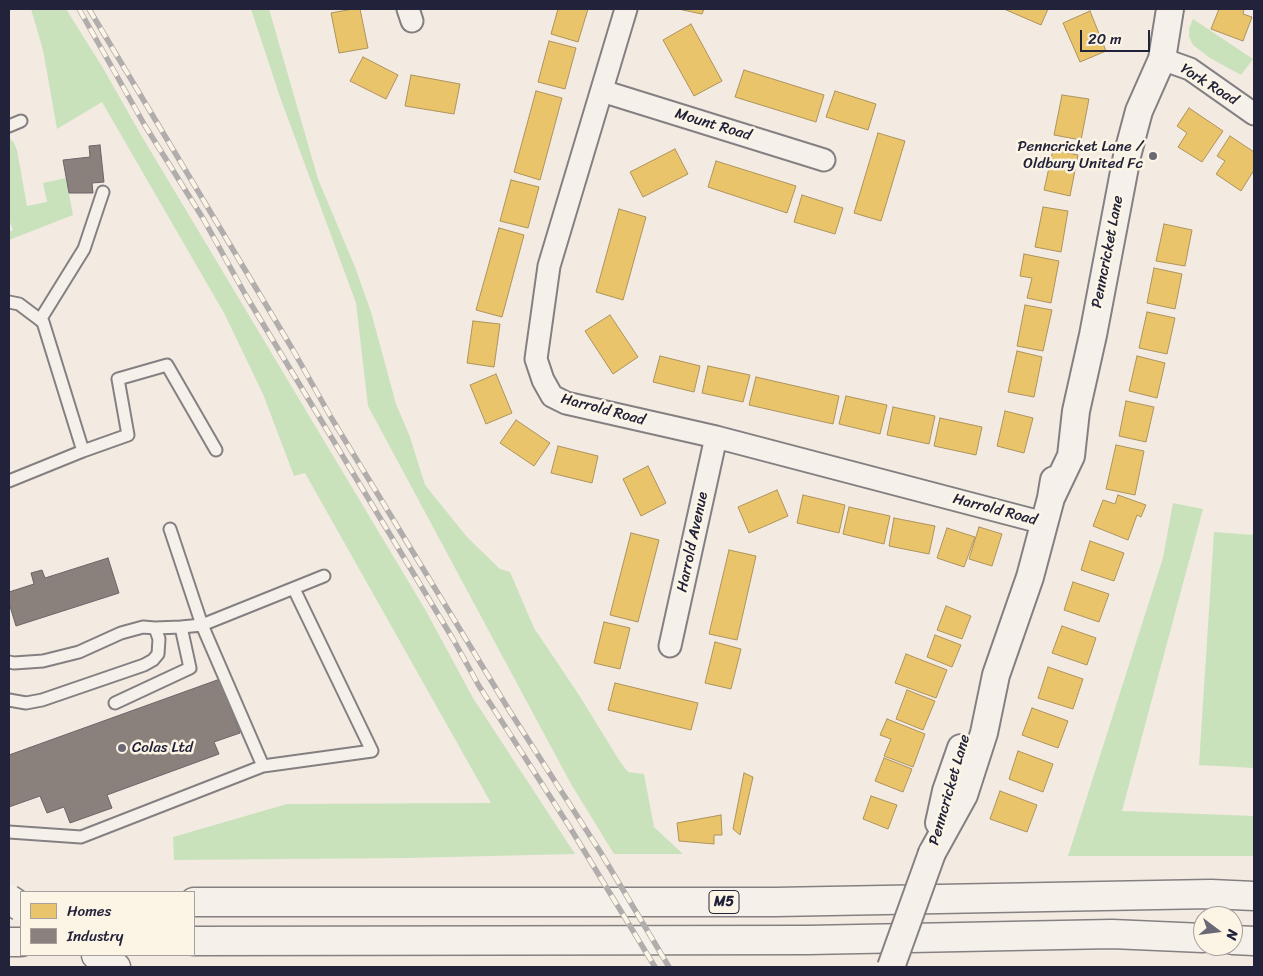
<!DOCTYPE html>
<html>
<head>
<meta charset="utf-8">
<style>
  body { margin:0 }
  #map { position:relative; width:1263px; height:976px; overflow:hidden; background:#f3eae2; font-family:Sriracha,sans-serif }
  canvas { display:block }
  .frame { position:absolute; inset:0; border:10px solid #22223b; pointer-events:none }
  .legend { position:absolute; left:20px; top:891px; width:175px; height:65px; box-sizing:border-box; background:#fcf5e5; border:1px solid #a5a1a1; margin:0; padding:6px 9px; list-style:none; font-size:15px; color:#22223b }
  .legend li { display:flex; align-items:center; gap:10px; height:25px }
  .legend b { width:25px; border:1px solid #a5a1a1 }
  .north { position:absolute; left:1193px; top:906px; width:50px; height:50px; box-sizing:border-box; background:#fcf5e5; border:1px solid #a5a1a1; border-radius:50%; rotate:105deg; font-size:14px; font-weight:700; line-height:20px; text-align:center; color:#22223b }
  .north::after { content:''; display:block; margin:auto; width:18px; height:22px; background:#6b6875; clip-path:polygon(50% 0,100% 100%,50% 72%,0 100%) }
  .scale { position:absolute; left:1080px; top:30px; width:70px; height:22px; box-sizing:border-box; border:2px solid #22223b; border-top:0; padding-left:6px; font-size:15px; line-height:18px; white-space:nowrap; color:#22223b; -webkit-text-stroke:4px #fcf5e5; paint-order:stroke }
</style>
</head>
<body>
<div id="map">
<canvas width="1263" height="976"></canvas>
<div class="frame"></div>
<ul class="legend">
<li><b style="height:14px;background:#e9c46a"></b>Homes</li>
<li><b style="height:14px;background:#8a817c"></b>Industry</li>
</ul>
<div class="north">N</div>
<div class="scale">20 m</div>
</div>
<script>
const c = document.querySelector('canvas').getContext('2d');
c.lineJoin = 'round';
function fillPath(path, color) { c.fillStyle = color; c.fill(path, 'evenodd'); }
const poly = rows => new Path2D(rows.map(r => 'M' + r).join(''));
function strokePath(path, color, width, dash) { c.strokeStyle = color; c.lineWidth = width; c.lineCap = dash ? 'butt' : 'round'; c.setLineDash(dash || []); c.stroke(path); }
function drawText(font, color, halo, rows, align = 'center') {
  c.font = font + ' Sriracha,sans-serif'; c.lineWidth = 5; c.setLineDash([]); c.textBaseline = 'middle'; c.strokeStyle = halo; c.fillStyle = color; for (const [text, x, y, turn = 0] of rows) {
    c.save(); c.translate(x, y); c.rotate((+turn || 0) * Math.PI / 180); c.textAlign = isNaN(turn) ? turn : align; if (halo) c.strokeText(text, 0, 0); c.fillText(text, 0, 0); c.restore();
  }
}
fillPath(poly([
  [31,9,66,9,103,68,141,135,426,611,473,698,575,854,407,858,174,860,173,837,287,804,491,803,305,473,294,476,263,394,224,313,102,102,57,129,43,50],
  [251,9,269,9,318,179,355,267,371,312,396,404,410,437,425,485,467,537,500,569,510,572,534,628,579,695,619,760,628,772,644,774,654,827,683,854,614,854,571,784,368,406,356,303,280,97],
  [1193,19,1253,59,1241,75,1210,58,1193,45,1189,37,1189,29],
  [9,137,14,143,17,150,27,206,47,202,43,183,66,178,73,215,9,240,9,232,13,230,9,219],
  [1173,503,1203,509,1122,811,1254,816,1254,856,1068,856,1163,558],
  [1214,532,1254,535,1254,768,1199,765]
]), '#c9e2bc');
const homes = poly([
  [353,9,360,9,368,48,339,53,331,13,353,9],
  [558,9,588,9,578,42,551,34,558,9],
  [678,9,704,9,702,14,678,9],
  [1004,9,1048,9,1041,25,1004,9],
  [1219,9,1244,9,1243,14,1252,17,1243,41,1211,29,1219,9],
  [1090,11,1106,51,1080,62,1063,23,1090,11],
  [691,24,722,81,694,96,663,40,691,24],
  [549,41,576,48,565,89,538,82,549,41],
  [363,57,398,75,386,99,350,81,363,57],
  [744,70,824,95,816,122,735,97,744,70],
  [411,75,460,84,454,114,405,106,411,75],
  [536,91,562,98,540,180,514,172,536,91],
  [835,91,876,104,868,130,826,117,835,91],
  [1062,95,1089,99,1081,140,1054,135,1062,95],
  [1189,108,1223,131,1202,162,1178,147,1187,133,1177,126,1189,108],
  [878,133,905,141,881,221,854,213,878,133],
  [1230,136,1254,152,1254,170,1241,191,1216,174,1225,161,1217,156,1230,136],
  [675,149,688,174,643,197,630,172,675,149],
  [1053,150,1078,155,1070,196,1044,190,1053,150],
  [716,161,796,186,787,213,708,187,716,161],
  [511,180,539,187,528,228,500,221,511,180],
  [802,195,843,208,835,234,794,222,802,195],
  [1043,207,1068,211,1061,252,1035,247,1043,207],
  [619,209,646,217,623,300,596,292,619,209],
  [1164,224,1192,230,1185,266,1156,261,1164,224],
  [499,228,524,235,502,317,476,310,499,228],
  [1024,254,1059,261,1051,303,1027,298,1032,278,1020,276,1024,254],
  [1154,268,1182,274,1175,309,1147,303,1154,268],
  [1025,305,1052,310,1043,351,1017,346,1025,305],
  [1147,312,1175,318,1167,354,1139,348,1147,312],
  [610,315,638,357,613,374,585,331,610,315],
  [473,321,500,324,494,367,467,363,473,321],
  [1017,351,1042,357,1034,397,1008,392,1017,351],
  [660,356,700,366,694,392,653,382,660,356],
  [1137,356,1165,363,1157,398,1129,391,1137,356],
  [708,366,750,375,743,402,702,393,708,366],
  [496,374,512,413,486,424,470,385,496,374],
  [756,377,839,396,833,424,749,405,756,377],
  [846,396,887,405,880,434,839,424,846,396],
  [1126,401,1154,407,1146,442,1119,436,1126,401],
  [893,407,935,416,929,444,887,435,893,407],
  [1005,411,1033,418,1024,453,997,446,1005,411],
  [940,418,982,427,976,455,934,446,940,418],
  [516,420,550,443,534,466,500,443,516,420],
  [1116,445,1144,451,1135,495,1106,489,1116,445],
  [558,446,598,456,592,483,551,473,558,446],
  [648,466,666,503,641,516,623,479,648,466],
  [777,490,788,516,749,533,738,507,777,490],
  [803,495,845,505,839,533,797,523,803,495],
  [1118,495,1146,505,1141,517,1137,515,1128,540,1093,526,1103,500,1115,504,1118,495],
  [849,507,890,516,884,544,843,534,849,507],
  [894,518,935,526,929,554,889,546,894,518],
  [979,527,1002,534,992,566,969,559,979,527],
  [947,528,975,537,964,567,937,558,947,528],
  [631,533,659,540,638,622,610,615,631,533],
  [1090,541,1124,553,1114,581,1081,570,1090,541],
  [729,550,756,556,737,640,709,634,729,550],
  [1073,582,1109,594,1099,622,1064,610,1073,582],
  [946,606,971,616,962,639,937,630,946,606],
  [604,622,630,628,620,669,594,663,604,622],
  [1062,626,1096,638,1087,665,1052,653,1062,626],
  [935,635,961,645,952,667,927,657,935,635],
  [715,642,741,649,731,689,705,683,715,642],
  [906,654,947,670,936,698,895,683,906,654],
  [1048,667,1083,679,1073,709,1038,698,1048,667],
  [615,683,698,703,691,730,608,710,615,683],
  [907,690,935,701,923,730,896,719,907,690],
  [1032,708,1068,721,1058,748,1022,735,1032,708],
  [887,719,925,734,913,767,884,756,891,739,880,735,887,719],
  [1018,751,1053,764,1043,792,1009,779,1018,751],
  [884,758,912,769,903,792,875,781,884,758],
  [744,773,753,777,740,835,733,829,744,773],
  [1000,791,1037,805,1027,832,990,819,1000,791],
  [871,796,897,805,888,829,863,819,871,796],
  [721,815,722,835,714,835,714,844,679,841,677,823,721,815]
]);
fillPath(homes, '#e9c46a');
strokePath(homes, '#ad935c', 1);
const industry = poly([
  [100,145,104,182,92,183,93,193,69,193,63,160,90,157,89,146,100,145],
  [108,558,119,593,16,626,9,603,9,592,34,584,31,573,42,570,45,578,108,558],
  [220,679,240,733,214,742,219,754,107,795,112,808,70,823,64,807,47,813,40,796,9,807,9,755,220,679]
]);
fillPath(industry, '#8a817c');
strokePath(industry, '#6b6468', 1);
const service = poly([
  [9,126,21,121],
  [9,302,19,304,43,322,83,451,9,481],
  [40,320,84,249,103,192],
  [83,451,128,435,118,379,167,365,216,450],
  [170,529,202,625,324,576],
  [9,662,14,663,43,661,79,652,121,633,143,627,155,628,181,627,190,668,115,703],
  [9,700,26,703,42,700,144,665,153,660,158,654,159,639,155,628],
  [263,766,372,751,294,589],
  [9,832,81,837,263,766,202,625,181,627]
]);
const minor = poly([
  [408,9,412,21],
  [626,9,549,266,536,359,543,380,552,396,566,403,716,437,1044,523],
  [1162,59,1190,69,1254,114],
  [602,91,824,160],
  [670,646,716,437]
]);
const tertiary = poly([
  [1051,498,1071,456,1076,411,1093,335,1127,156,1139,111,1162,59,1170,9],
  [939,823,946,791,961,748],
  [932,853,964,795,984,733,996,675,1030,577,1051,498,1054,480]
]);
const secondary = poly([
  [96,955,116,967]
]);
const motorway = poly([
  [194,902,775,902,1211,894,1254,896],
  [1233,940,1254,941],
  [194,941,808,940,1112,934,1203,938],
  [9,942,21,942]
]);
strokePath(service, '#848082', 15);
strokePath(minor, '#848082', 25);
strokePath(tertiary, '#848082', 30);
strokePath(secondary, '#848082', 31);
strokePath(motorway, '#848082', 31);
strokePath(service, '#f5f1ea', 11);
strokePath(minor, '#f5f1ea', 21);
strokePath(tertiary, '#f5f1ea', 26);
strokePath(secondary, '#f5f1ea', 28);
strokePath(motorway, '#f5f1ea', 28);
const rail = poly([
  [79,9,144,124,204,220,245,294,453,639,479,686,569,826,655,967],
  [89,9,293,350,332,419,509,710,601,853,669,967]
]);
strokePath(rail, '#b0adac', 5.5);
strokePath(rail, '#fcf5e5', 4, [11]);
const tertiaryBridge = poly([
  [891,967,932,853]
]);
const secondaryBridge = poly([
  [9,899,21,907]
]);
strokePath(tertiaryBridge, '#848082', 30, []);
strokePath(secondaryBridge, '#848082', 31, []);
strokePath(tertiaryBridge, '#f5f1ea', 26);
strokePath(secondaryBridge, '#f5f1ea', 28);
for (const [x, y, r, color] of [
  [1153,156,5,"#6b6875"],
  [122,748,5,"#6b6875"]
]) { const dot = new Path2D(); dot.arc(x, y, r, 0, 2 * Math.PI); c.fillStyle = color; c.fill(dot); strokePath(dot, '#fcf5e5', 2); }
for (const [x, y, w] of [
  [724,902,30]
]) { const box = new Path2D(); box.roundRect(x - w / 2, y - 11.5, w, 23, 4); c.fillStyle = '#fcf5e5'; c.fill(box); strokePath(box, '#22223b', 1); }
drawText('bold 14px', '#22223b', null, [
  ["M5",724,902]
]);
drawText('15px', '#22223b', '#fcf5e5', [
  ["York Road",1209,85,32],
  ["Mount Road",713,125,17],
  ["Penncricket Lane",1108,252,-79],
  ["Harrold Road",603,410,15],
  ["Harrold Road",995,510,15],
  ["Harrold Avenue",693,542,-78],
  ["Penncricket Lane",950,790,-74]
]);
drawText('15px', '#22223b', '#fcf5e5', [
  ["Penncricket Lane /",1143,147],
  ["Oldbury United Fc",1143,164],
  ["Colas Ltd",132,748,"left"]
], 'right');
</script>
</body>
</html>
